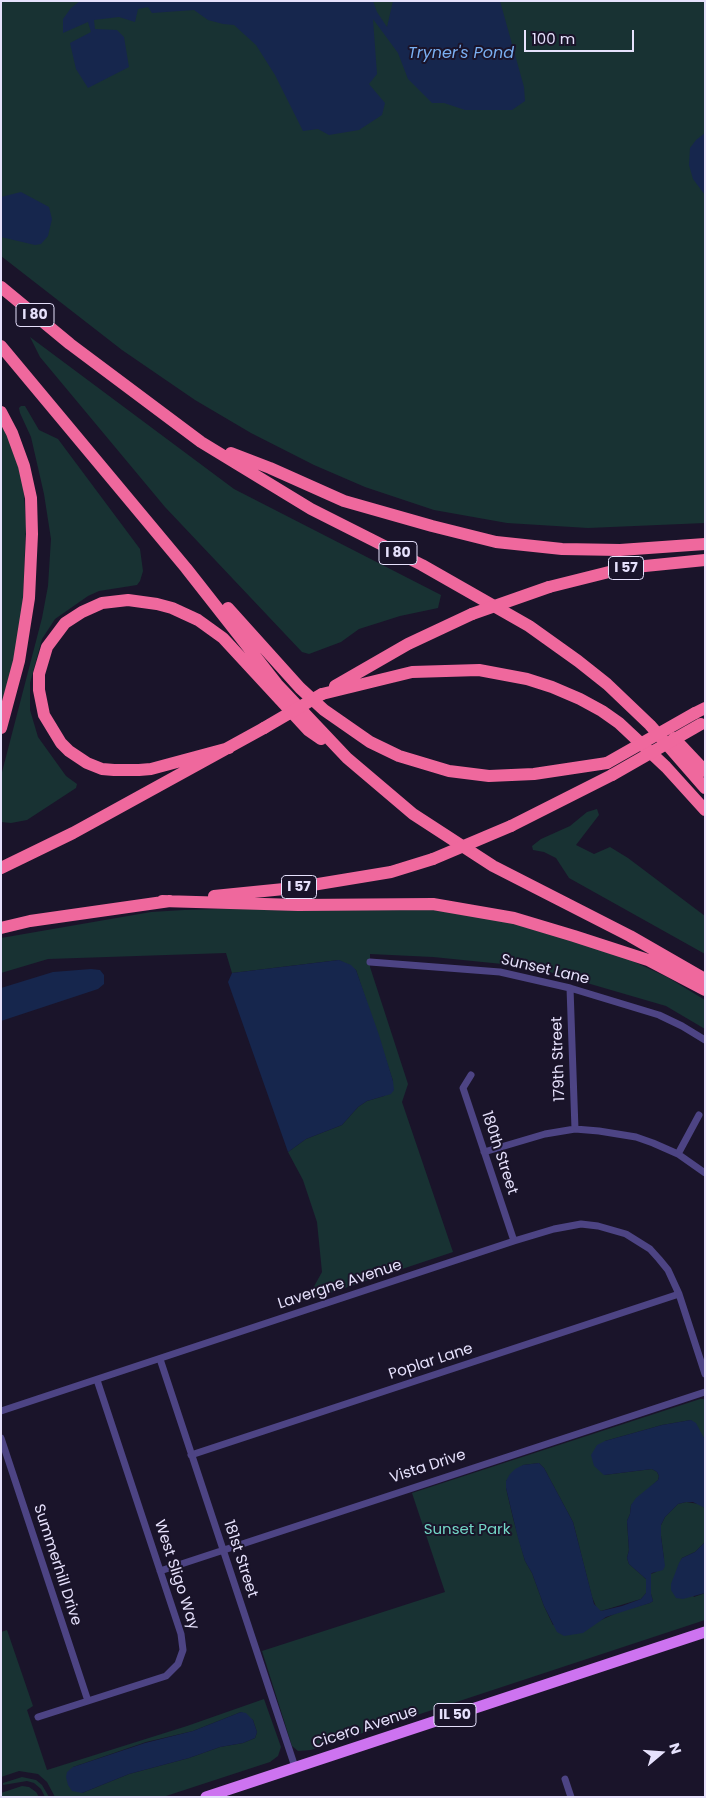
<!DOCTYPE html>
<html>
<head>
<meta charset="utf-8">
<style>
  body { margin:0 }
  #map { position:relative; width:706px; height:1798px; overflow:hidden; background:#1a142a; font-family:Poppins,sans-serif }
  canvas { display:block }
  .frame { position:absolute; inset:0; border:2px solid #e6e1fc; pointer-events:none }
  .north { position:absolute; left:636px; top:1728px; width:50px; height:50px; -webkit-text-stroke:4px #1a142a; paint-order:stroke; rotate:72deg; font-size:14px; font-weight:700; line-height:20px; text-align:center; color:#e6e1fc }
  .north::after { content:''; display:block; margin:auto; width:18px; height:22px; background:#e6e1fc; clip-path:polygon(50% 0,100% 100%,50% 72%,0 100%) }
  .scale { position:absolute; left:524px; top:30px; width:110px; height:22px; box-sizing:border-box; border:2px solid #e6e1fc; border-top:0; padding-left:6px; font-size:15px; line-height:18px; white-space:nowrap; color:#e6e1fc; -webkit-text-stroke:4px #1a142a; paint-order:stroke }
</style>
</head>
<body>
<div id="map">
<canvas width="706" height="1798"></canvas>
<div class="frame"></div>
<div class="north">N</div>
<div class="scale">100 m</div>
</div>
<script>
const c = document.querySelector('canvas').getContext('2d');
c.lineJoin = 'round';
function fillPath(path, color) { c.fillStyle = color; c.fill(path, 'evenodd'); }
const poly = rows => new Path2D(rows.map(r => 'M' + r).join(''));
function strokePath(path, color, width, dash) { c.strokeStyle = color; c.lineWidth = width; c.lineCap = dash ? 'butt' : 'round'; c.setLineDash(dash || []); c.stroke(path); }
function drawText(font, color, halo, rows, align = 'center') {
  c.font = font + ' Poppins,sans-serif'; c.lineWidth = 4; c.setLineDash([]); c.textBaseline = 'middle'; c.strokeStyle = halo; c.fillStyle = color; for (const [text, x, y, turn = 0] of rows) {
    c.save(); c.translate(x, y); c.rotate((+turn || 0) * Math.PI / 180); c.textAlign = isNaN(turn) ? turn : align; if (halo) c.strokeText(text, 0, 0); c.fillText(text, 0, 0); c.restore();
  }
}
fillPath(poly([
  [1,1,705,1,705,523,588,528,507,523,434,510,365,487,314,465,251,433,195,400,122,350,1,256],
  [30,337,234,489,441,595,438,608,400,616,359,629,341,642,309,654,302,652,165,507,40,357],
  [21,406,25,406,39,430,58,439,140,549,143,571,140,581,137,585,99,591,88,596,55,619,42,639,30,683,30,710,38,737,66,776,77,784,76,788,27,820,11,823,1,822,1,776,42,618,48,586,51,539,44,494,31,437,20,413,19,408],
  [1,423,10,441,23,481,26,525,22,623,10,675,1,705],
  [597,809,599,815,576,845,594,854,610,847,628,858,705,916,705,954,569,878,556,858,544,852,533,850,532,846,541,839,570,826,587,812],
  [284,907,434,908,519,922,626,958,667,977,705,1000,705,1029,666,1006,532,967,433,957,370,954,370,967,408,1084,402,1102,453,1252,306,1301,322,1272,317,1222,303,1180,288,1152,306,1139,342,1125,358,1107,367,1101,384,1096,393,1081,356,970,339,960,232,973,226,953,48,959,1,973,1,938,151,912,184,910],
  [700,1399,705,1399,705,1440,691,1420,662,1425,605,1441,604,1475,652,1469,657,1472,659,1476,658,1480,631,1505,630,1514,627,1521,629,1550,627,1558,629,1564,646,1579,646,1593,641,1599,601,1611,597,1609,592,1597,573,1522,544,1468,539,1463,523,1465,506,1481,506,1488,513,1518,525,1561,532,1573,544,1606,553,1625,599,1621,621,1611,650,1603,653,1601,651,1594,651,1574,656,1572,664,1559,661,1536,661,1525,665,1517,678,1504,686,1502,699,1504,705,1508,705,1542,695,1552,682,1558,676,1572,694,1597,705,1593,705,1620,311,1750,298,1751,292,1746,262,1651,445,1592,412,1493],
  [7,1630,33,1706,27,1710,47,1770,187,1726,264,1699,281,1747,278,1756,270,1762,163,1797,55,1797,47,1782,38,1774,19,1771,1,1777,1,1632],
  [241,1712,253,1720,257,1732,255,1738,243,1743,220,1747,189,1758,129,1774,82,1793,73,1767,146,1742,193,1731],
  [22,1777,36,1780,42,1785,49,1797,45,1797,41,1789,34,1783,27,1781,3,1785,3,1783],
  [22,1786,29,1787,36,1792,39,1797,1,1797,1,1793]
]), '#183233');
fillPath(poly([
  [80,1,373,1,377,12,387,27,393,1,500,1,524,87,525,101,512,110,465,110,444,103,432,103,408,79,398,53,373,19,377,74,369,84,385,103,382,115,359,130,329,135,318,129,303,131,275,75,256,45,234,25,223,24,208,20,194,10,152,13,148,7,138,9,135,22,119,17,94,20,95,29,117,30,124,37,129,67,88,88,76,69,70,43,91,32,88,22,63,33,63,19,71,8],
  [705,133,705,195,693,179,689,165,690,148,696,140],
  [21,192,49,207,52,219,48,236,41,244,35,245,1,237,1,197],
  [339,960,351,965,356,970,379,1035,393,1081,394,1090,391,1094,367,1101,358,1107,342,1125,306,1139,288,1152,228,982,232,973],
  [91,969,100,970,104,975,104,984,98,989,1,1021,1,988,53,972],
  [691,1420,696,1423,705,1440,705,1508,693,1502,686,1502,678,1504,665,1517,661,1525,661,1536,665,1566,663,1570,652,1573,651,1574,651,1594,653,1601,650,1603,606,1617,583,1633,564,1636,557,1632,544,1606,532,1573,525,1561,518,1538,506,1488,506,1481,510,1474,515,1469,523,1465,539,1463,544,1468,573,1522,594,1604,601,1611,622,1606,641,1599,646,1593,646,1579,629,1564,627,1558,629,1550,627,1521,630,1514,631,1505,636,1498,658,1480,659,1476,657,1472,652,1469,604,1475,594,1466,591,1455,597,1445,605,1441,662,1425],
  [705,1542,705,1593,683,1599,676,1598,671,1590,671,1584,679,1563,682,1558,695,1552],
  [241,1712,246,1713,253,1720,257,1732,255,1738,243,1743,220,1747,189,1758,129,1774,82,1793,72,1791,68,1785,66,1777,67,1772,73,1767,145,1743,193,1731]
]), '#16264d');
strokePath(poly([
  [370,962,500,972,570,988,659,1015,682,1026,705,1040],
  [570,988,575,1129],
  [471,1075,463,1088,514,1241],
  [484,1152,545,1134,575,1129,599,1131,636,1137,653,1143,678,1154,705,1173],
  [678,1154,699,1115],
  [160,1359,295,1767],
  [1,1411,514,1241,554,1229,581,1224,598,1226,626,1234,650,1249,659,1259,668,1270,679,1294,705,1374],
  [1,1438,88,1701],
  [191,1455,679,1294],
  [160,1571,705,1392],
  [38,1717,166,1676,178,1664,183,1650,181,1634,97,1380],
  [565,1779,571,1797]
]), '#4d4484', 7);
strokePath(poly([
  [206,1797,705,1632]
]), '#cd73f0', 11);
strokePath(poly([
  [1,287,70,344,201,442,311,509,422,565,529,626,578,661,607,684,650,725,705,788],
  [1,346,186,568,277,684,347,758,413,814,493,866,630,936,705,979],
  [1,412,12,433,24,466,31,498,32,534,29,598,19,661,1,728],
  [231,453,270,468,344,501,432,526,496,542,562,549,620,550,705,544],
  [549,587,625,568,705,560],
  [228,608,300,688,324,710,370,742,399,756,449,771,489,776,534,774,607,763],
  [335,686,408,644,472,614],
  [322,694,412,672,479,670,527,679,552,687,580,699,602,711,619,723,666,767,705,810],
  [695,713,705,708],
  [674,738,705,771],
  [229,748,151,769,139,770,114,770,102,769,87,763,69,751,61,743,44,715,39,690,39,674,47,647,65,623,82,612,102,603,128,600,157,604,172,608,198,620,223,638,308,730,321,739],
  [511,826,612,775],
  [1,868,73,833,264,728],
  [214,896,294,888,391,872,433,859],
  [162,901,298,905,433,904,514,918,574,936,648,960,705,990],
  [1,928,30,921,170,901]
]), '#ef689d', 12);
strokePath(poly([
  [472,614,549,587],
  [264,728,322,694],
  [607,763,695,713],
  [612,775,701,724],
  [433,859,511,826]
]), '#ef689d', 12);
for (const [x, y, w] of [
  [35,315,38],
  [398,553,38],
  [626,568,35],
  [299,887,35],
  [455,1715,42]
]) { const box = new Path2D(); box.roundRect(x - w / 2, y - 11.5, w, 23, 4); c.fillStyle = '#1a142a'; c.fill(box); strokePath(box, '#e6e1fc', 1); }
drawText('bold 14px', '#e6e1fc', null, [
  ["I 80",35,315],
  ["I 80",398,553],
  ["I 57",626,568],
  ["I 57",299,887],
  ["IL 50",455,1715]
]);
drawText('15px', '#e6e1fc', '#1a142a', [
  ["Sunset Lane",545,970,13],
  ["179th Street",559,1059,-92],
  ["180th Street",499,1153,72],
  ["Lavergne Avenue",340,1285,-18],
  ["Poplar Lane",431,1362,-18],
  ["Vista Drive",428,1467,-18],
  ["181st Street",240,1559,72],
  ["Summerhill Drive",57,1565,72],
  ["West Sligo Way",176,1575,72],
  ["Cicero Avenue",365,1728,-18]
]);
drawText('15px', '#73d6c6', '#1a142a', [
  ["Sunset Park",467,1530]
]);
drawText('italic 16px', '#7aaff1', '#1a142a', [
  ["Tryner's Pond",461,54]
]);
</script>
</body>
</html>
